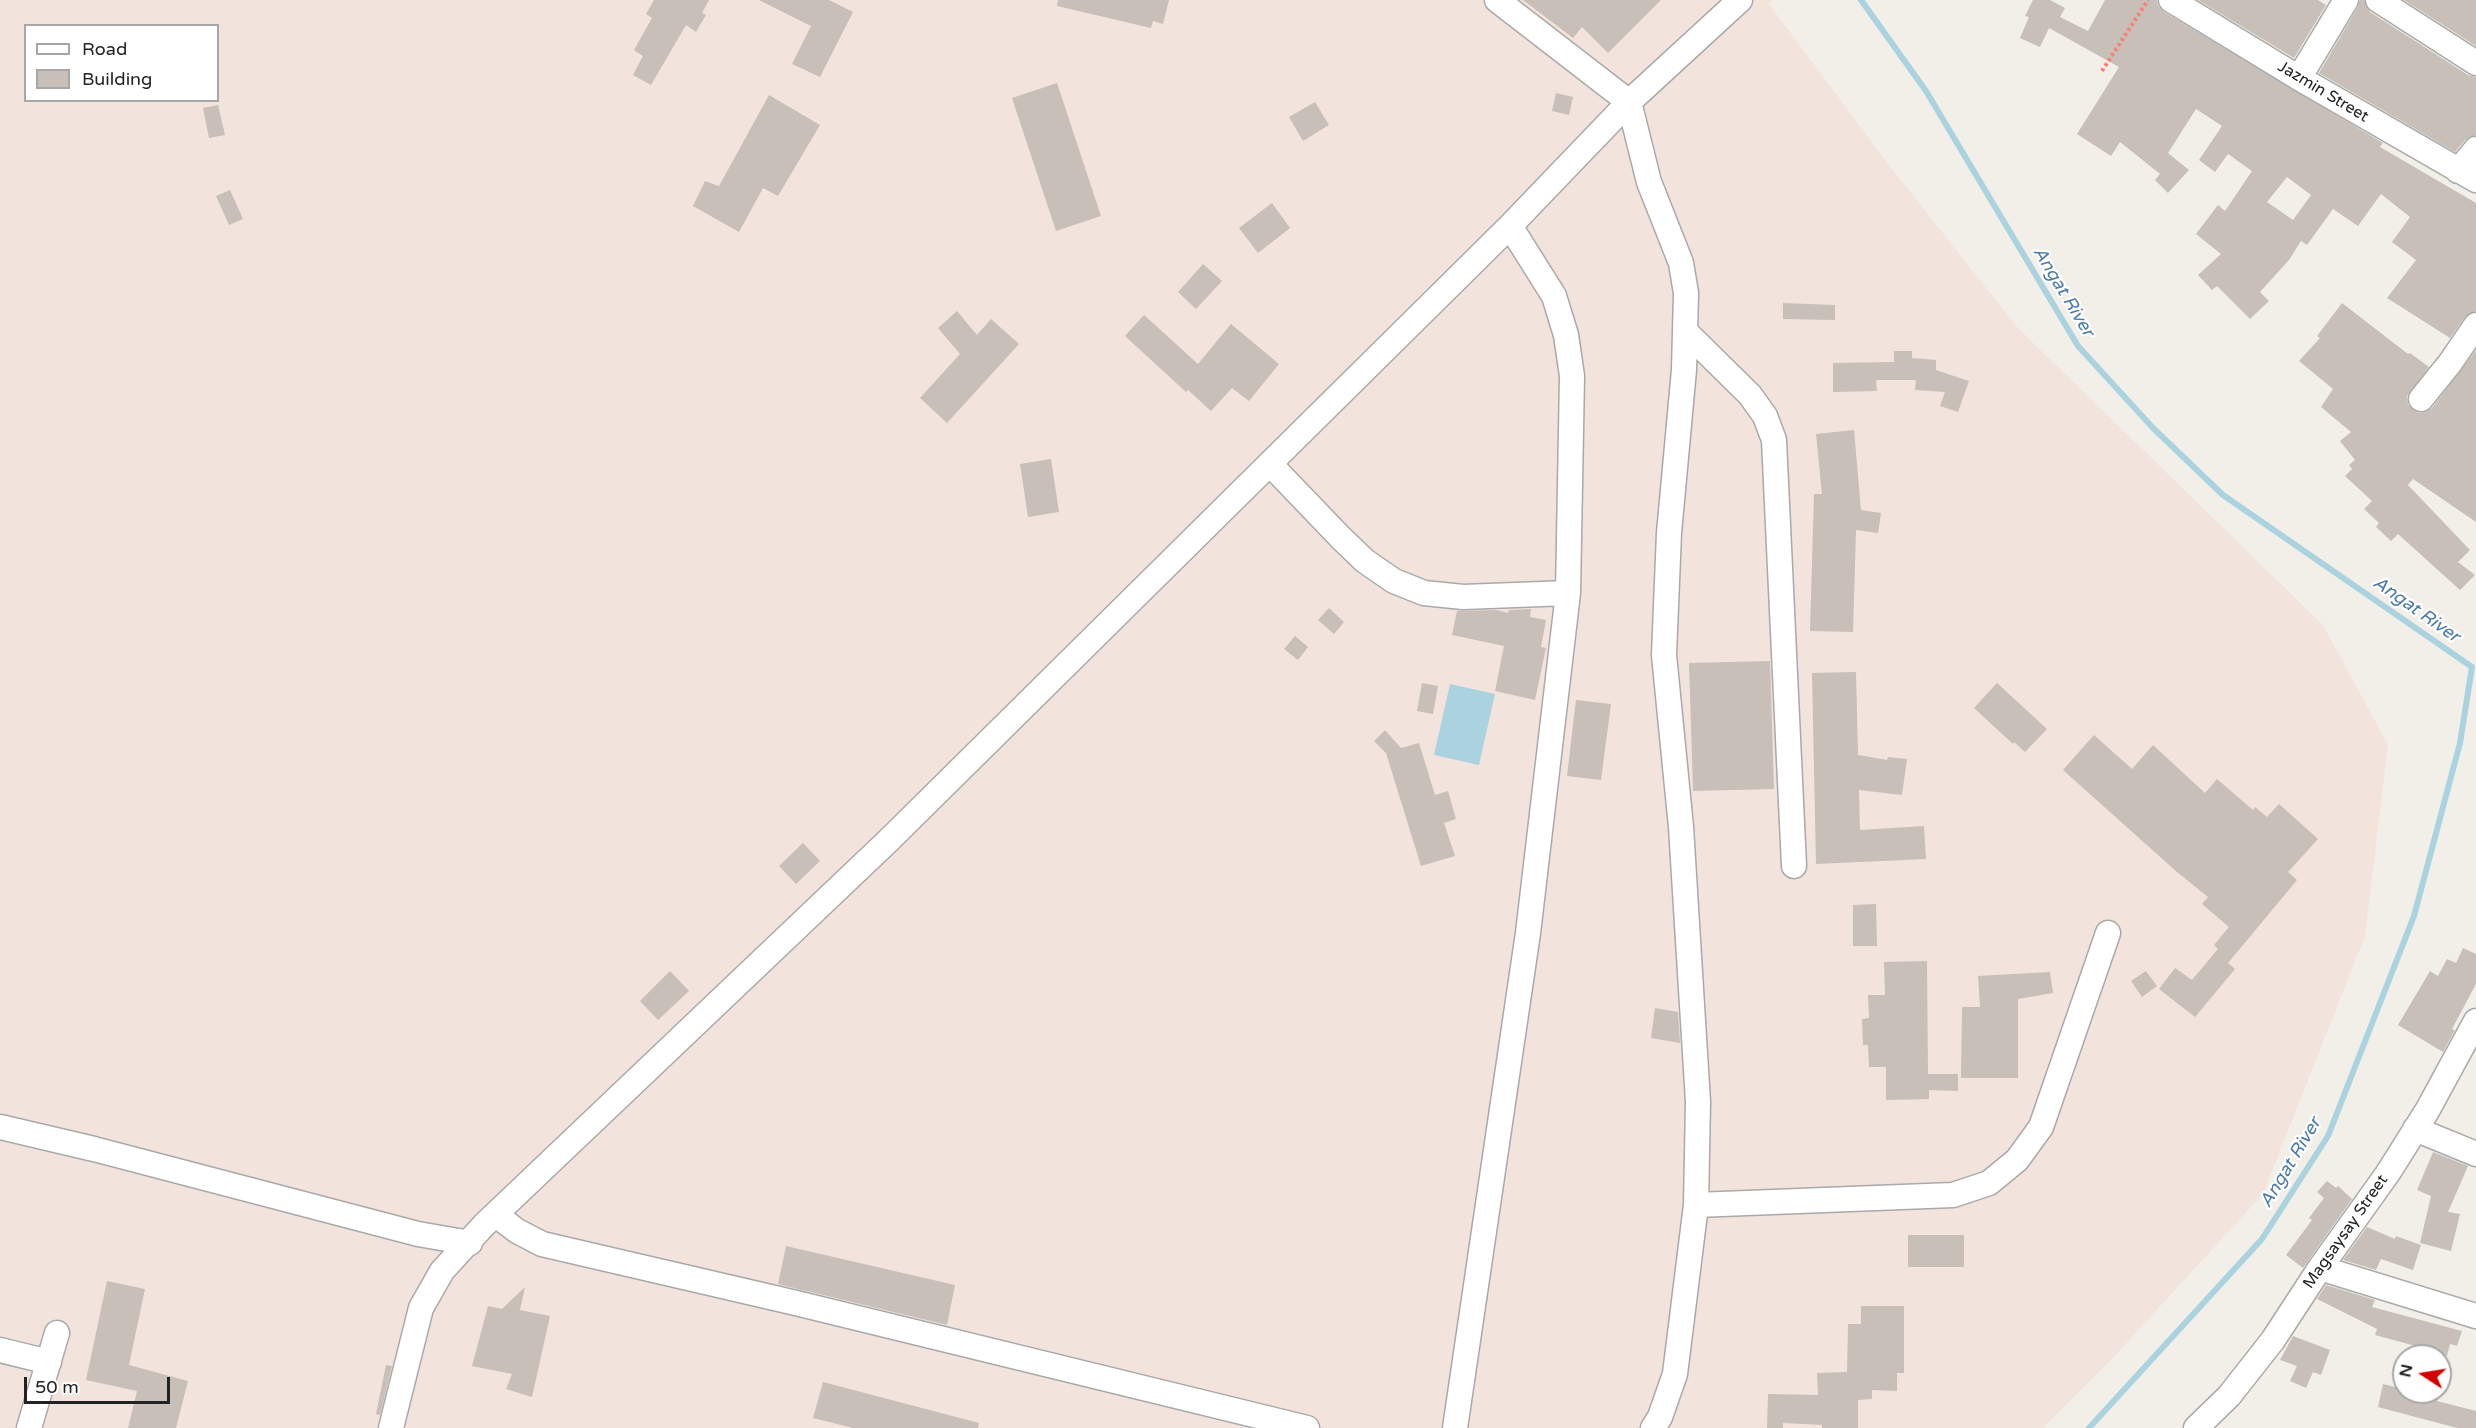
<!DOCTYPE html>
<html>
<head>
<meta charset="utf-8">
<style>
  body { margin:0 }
  #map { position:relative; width:2476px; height:1428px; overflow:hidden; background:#f2efe9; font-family:"Varela Round",sans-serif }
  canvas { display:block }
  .legend { position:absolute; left:24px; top:24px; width:195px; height:78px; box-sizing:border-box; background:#fff; border:2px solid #a7a7a7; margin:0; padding:8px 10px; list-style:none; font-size:18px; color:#222 }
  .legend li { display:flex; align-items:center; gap:12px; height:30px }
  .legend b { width:30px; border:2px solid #a7a7a7 }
  .north { position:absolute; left:2392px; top:1344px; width:60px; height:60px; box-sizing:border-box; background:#fff; border:2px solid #a7a7a7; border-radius:50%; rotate:282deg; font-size:16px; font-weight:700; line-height:24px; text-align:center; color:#222 }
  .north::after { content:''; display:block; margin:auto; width:21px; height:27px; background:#d40000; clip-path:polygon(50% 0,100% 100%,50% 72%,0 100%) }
  .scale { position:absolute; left:24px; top:1377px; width:146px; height:27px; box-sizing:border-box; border:3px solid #222; border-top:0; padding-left:8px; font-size:18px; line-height:21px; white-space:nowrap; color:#222; -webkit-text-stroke:4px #fff; paint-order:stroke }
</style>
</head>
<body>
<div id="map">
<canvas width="2476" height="1428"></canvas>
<ul class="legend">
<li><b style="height:8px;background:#fff"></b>Road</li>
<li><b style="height:16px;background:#c7bfb8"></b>Building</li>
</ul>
<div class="north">N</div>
<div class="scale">50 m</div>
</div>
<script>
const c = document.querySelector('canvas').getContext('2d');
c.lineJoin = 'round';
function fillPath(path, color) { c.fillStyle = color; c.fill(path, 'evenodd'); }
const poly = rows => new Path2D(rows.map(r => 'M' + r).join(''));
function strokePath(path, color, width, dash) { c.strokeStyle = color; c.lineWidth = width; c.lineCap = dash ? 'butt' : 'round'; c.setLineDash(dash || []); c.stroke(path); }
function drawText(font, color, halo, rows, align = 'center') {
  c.font = font + ' "Varela Round",sans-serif'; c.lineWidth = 4.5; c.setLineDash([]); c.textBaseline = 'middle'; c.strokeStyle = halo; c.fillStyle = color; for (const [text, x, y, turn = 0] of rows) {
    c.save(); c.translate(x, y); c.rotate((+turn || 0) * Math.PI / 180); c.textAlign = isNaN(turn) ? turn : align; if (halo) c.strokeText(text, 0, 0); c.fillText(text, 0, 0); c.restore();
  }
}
fillPath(poly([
  [0,0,1772,0,1769,4,1892,169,2018,328,2323,625,2388,745,2365,936,2263,1194,2110,1361,2043,1428,0,1428],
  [26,26,218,26,218,100,26,100]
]), '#f3e3dd');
fillPath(poly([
  [1450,684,1495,694,1479,765,1434,755]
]), '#aad3df');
strokePath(poly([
  [1861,0,1926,91,2078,346,2153,428,2223,495,2472,667,2460,743,2414,916,2328,1136,2262,1239,2089,1428]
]), '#aad3df', 6);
fillPath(poly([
  [654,0,709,0,702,13,706,15,696,32,686,25,651,85,633,75,643,56,634,50,652,18,646,14],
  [759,0,829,0,853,12,820,77,792,64,811,26],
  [1058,0,1169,0,1163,24,1153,21,1151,28,1057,6],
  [1523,0,1661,0,1608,53,1582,27,1573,38],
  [2033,0,2050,0,2065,8,2060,17,2088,31,2105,0,2157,0,2158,6,2164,12,2383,143,2380,147,2476,203,2476,311,2465,317,2450,338,2387,298,2416,260,2392,242,2410,217,2381,194,2358,226,2333,209,2307,245,2301,241,2289,260,2260,292,2269,301,2250,319,2217,286,2212,290,2198,275,2221,254,2196,234,2218,205,2225,211,2252,171,2228,154,2215,172,2199,160,2222,126,2196,109,2168,153,2189,170,2168,193,2155,180,2160,174,2120,142,2111,156,2077,134,2119,67,2049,28,2040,47,2020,38,2029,17,2025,16],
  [2287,177,2311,195,2293,220,2267,202],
  [2198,0,2318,0,2326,5,2329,0,2294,58],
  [2360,0,2364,0,2370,12,2468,75,2476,77,2476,135,2465,140,2455,152,2319,73,2358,7],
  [2404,0,2476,0,2476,46],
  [1057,83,1101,216,1056,231,1012,98],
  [1556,93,1573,97,1569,115,1552,111],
  [769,95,820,125,778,196,763,188,739,232,693,206,705,181,719,186],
  [1315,102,1329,125,1303,141,1289,117],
  [218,105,225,135,209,138,203,108],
  [230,190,243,219,229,225,216,196],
  [1272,203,1290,228,1258,253,1239,228],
  [1203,264,1222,281,1196,309,1178,292],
  [1783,303,1835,305,1835,320,1783,319],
  [2342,303,2408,354,2410,353,2429,367,2407,396,2408,405,2418,413,2426,412,2432,408,2476,350,2476,522,2413,479,2408,485,2470,550,2458,562,2475,575,2460,590,2398,534,2391,541,2376,527,2379,523,2364,509,2372,501,2345,476,2352,469,2349,465,2355,460,2340,441,2351,432,2321,407,2333,389,2299,361,2320,338,2317,336],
  [957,311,977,335,991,319,1019,344,947,423,920,398,960,354,938,328],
  [1144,315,1198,364,1231,324,1279,364,1249,401,1232,388,1211,411,1188,390,1186,392,1125,336],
  [1894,351,1912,351,1912,358,1936,360,1936,370,1969,381,1958,412,1940,406,1945,392,1915,390,1916,380,1876,380,1877,391,1833,392,1833,363,1894,362],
  [1854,430,1861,510,1881,513,1878,533,1856,530,1853,632,1810,631,1814,494,1822,494,1816,434],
  [1051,459,1059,512,1028,517,1020,464],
  [1329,608,1344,622,1334,634,1318,620],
  [1531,609,1530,617,1546,620,1541,647,1546,648,1535,700,1495,691,1504,646,1452,635,1457,611,1496,610,1508,613,1509,610],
  [1295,636,1308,647,1298,660,1284,649],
  [1770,661,1774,789,1693,791,1689,663],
  [1856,672,1858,755,1887,760,1888,757,1907,759,1902,795,1859,790,1860,830,1924,826,1926,859,1816,864,1812,673],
  [1422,683,1438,686,1433,714,1417,711],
  [1997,683,2047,729,2025,752,2014,742,2013,744,1974,708],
  [1576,700,1611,704,1601,780,1567,776],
  [1385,730,1401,748,1419,743,1435,795,1448,791,1456,819,1444,823,1455,856,1421,866,1386,753,1374,741],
  [2094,735,2132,769,2153,745,2205,793,2217,779,2253,810,2255,807,2267,817,2279,804,2318,839,2288,872,2297,880,2228,963,2235,969,2195,1017,2159,989,2175,968,2192,980,2218,949,2214,945,2229,927,2202,904,2208,897,2177,872,2063,770],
  [803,843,820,861,796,884,779,866],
  [1876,904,1877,946,1853,946,1853,905],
  [2463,948,2476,954,2476,984,2452,1029,2455,1030,2443,1052,2398,1025,2430,971,2438,976,2447,959,2456,963],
  [1927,961,1928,1074,1958,1074,1958,1091,1929,1090,1929,1099,1886,1100,1886,1067,1869,1067,1868,1045,1863,1045,1862,1019,1869,1018,1868,995,1885,995,1884,962],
  [670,971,689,991,658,1020,640,1001],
  [2146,971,2157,986,2142,997,2131,981],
  [2050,972,2053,993,2018,999,2018,1078,1961,1078,1962,1007,1980,1007,1978,976],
  [1655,1008,1678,1012,1680,1043,1651,1038],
  [2433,1152,2468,1166,2448,1212,2460,1214,2451,1251,2420,1243,2431,1196,2417,1190],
  [2327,1181,2336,1188,2338,1186,2352,1199,2303,1268,2286,1255,2312,1220,2309,1218,2324,1198,2317,1192],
  [2367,1227,2395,1239,2396,1236,2421,1245,2413,1270,2381,1259,2376,1270,2343,1260],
  [1908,1235,1964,1235,1964,1267,1908,1267],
  [786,1246,955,1285,947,1325,778,1284],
  [107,1281,145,1289,129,1365,188,1381,176,1428,128,1428,137,1391,86,1380],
  [2326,1285,2375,1300,2372,1307,2462,1331,2457,1346,2450,1344,2447,1356,2421,1356,2423,1348,2375,1335,2377,1329,2317,1299],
  [525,1287,520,1310,550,1316,532,1397,506,1389,512,1374,472,1366,488,1306,502,1309],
  [1861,1306,1904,1306,1904,1373,1897,1373,1897,1391,1872,1390,1872,1399,1858,1400,1858,1428,1822,1428,1822,1425,1783,1423,1783,1428,1767,1428,1768,1394,1818,1395,1817,1373,1847,1372,1848,1324,1861,1324],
  [2293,1336,2330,1350,2321,1375,2313,1372,2306,1388,2290,1381,2297,1366,2280,1360],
  [386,1365,392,1366,380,1415,376,1414],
  [823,1382,979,1423,978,1428,853,1428,813,1418],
  [2383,1384,2404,1389,2405,1393,2438,1398,2437,1401,2476,1411,2476,1428,2457,1428,2378,1407]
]), '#c7bfb8');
const minor = poly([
  [1497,0,1629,102,1649,182,1681,263,1686,293,1684,370,1669,533,1664,655,1681,827,1698,1102,1696,1205,1675,1374,1660,1417,1653,1428],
  [2171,0,2299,78,2476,180],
  [2378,0,2476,63],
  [2299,78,2346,0],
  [2458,171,2476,149],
  [1686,332,1750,395,1765,416,1774,440,1794,866],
  [2421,399,2450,363,2476,325],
  [1270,464,1341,538,1365,561,1394,581,1424,593,1463,597,1568,593],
  [0,1127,94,1149,418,1234,470,1243],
  [2415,1129,2476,1154],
  [1696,1205,1953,1195,1989,1183,2017,1160,2041,1127,2108,933],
  [496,1215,517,1231,542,1244,796,1303,1307,1428],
  [2320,1268,2476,1316],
  [0,1350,49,1362],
  [29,1428,57,1333],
  [391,1428,421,1308,442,1271,484,1225,889,840,1510,226,1629,102,1740,0],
  [1455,1428,1528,933,1568,593,1572,376,1566,335,1554,296,1510,226],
  [2196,1428,2229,1396,2273,1340,2320,1268,2388,1173,2427,1111,2476,1021]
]);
strokePath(minor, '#a9a9a9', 27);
strokePath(poly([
  [2102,71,2148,0]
]), '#fa8072', 4, [3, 3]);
strokePath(minor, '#fff', 24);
drawText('16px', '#222', '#fff', [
  ["Jazmin Street",2323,92,31],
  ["Magsaysay Street",2346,1232,-55]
]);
drawText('italic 18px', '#4a7aab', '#fff', [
  ["Angat River",2063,292,59],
  ["Angat River",2416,610,35],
  ["Angat River",2291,1163,-59]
]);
</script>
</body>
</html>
